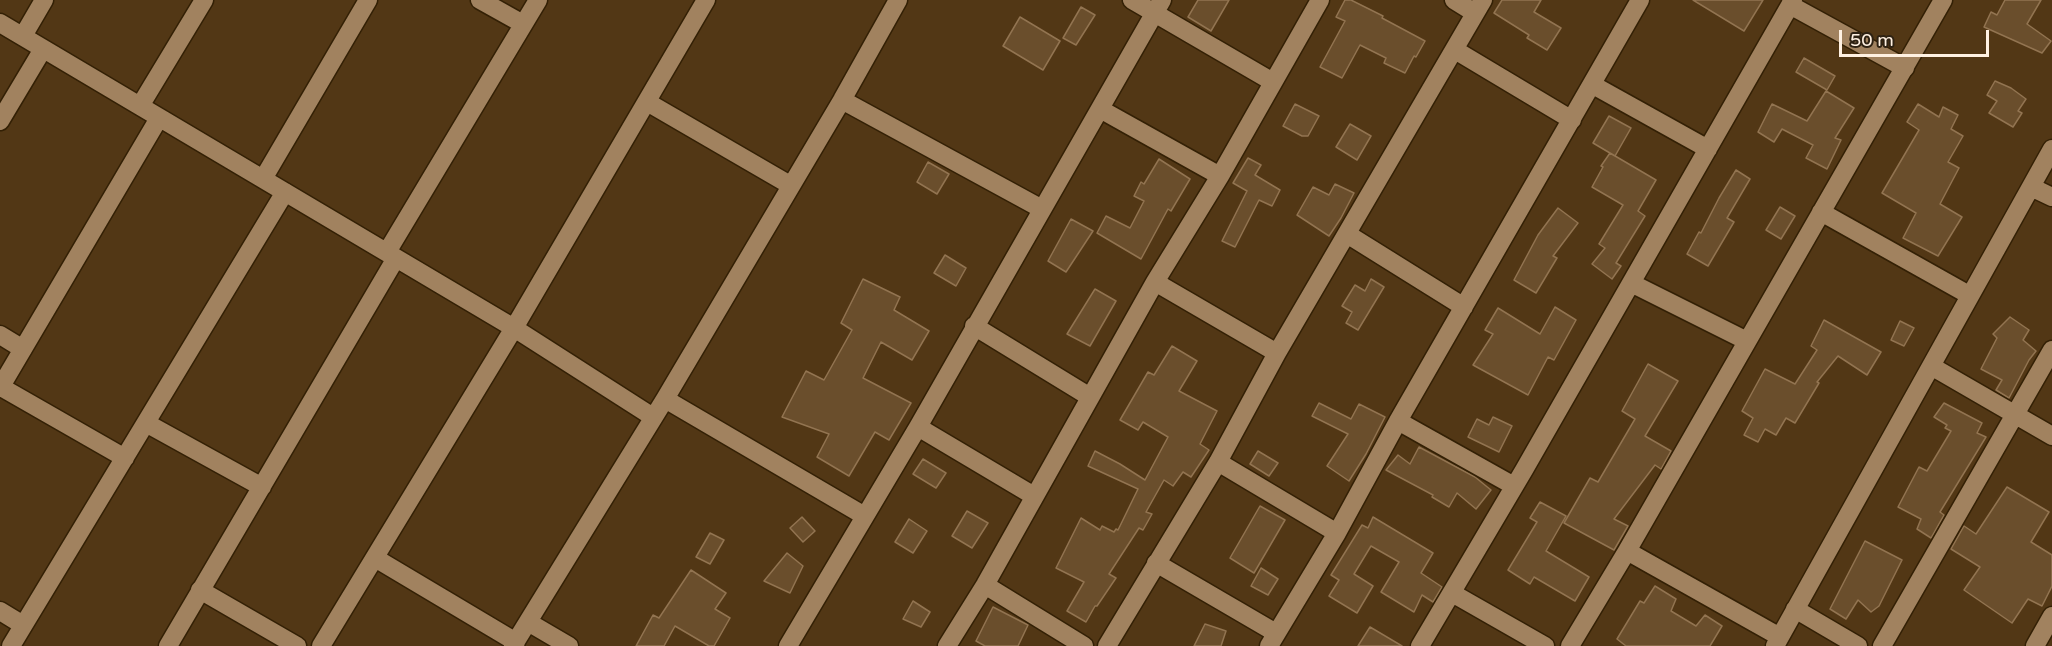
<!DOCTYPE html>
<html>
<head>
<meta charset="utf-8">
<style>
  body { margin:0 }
  #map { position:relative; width:2052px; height:646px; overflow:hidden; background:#523715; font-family:"Varela Round",sans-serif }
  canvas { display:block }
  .scale { position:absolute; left:1839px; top:30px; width:150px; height:27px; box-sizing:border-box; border:3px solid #fff1e2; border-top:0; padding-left:8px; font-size:18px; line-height:21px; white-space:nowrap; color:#fff1e2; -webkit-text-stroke:4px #2e2213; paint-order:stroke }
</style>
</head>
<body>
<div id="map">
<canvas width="2052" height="646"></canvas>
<div class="scale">50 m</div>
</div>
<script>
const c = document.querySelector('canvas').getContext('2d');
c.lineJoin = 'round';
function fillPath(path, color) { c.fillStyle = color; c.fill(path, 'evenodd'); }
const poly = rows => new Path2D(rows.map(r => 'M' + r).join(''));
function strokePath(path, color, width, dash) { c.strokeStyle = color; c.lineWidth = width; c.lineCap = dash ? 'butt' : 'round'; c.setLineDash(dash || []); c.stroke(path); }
const building = poly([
  [1198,0,1229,0,1211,31,1188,17,1198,0],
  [1345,0,1351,0,1383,16,1382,18,1425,41,1416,57,1414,56,1405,73,1384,63,1386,58,1360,45,1342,78,1320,67,1345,21,1336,17,1345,0],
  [1502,0,1541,0,1534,12,1561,28,1547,50,1527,38,1529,35,1494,13,1502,0],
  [1693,0,1763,0,1744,31,1693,0],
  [2005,0,2041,0,2027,24,2051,41,2042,53,1984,27,1991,12,1997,15,2005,0],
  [1081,7,1095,15,1076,45,1063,38,1081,7],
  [1020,17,1060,41,1043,70,1003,46,1020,17],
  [1804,58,1835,76,1827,90,1796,72,1804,58],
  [1995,81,2011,88,2026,99,2018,111,2022,113,2013,127,1989,113,1997,101,1987,95,1995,81],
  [1826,91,1854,108,1835,138,1841,140,1827,169,1806,158,1813,145,1782,129,1774,142,1758,132,1772,104,1807,121,1826,91],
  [1295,104,1319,116,1308,136,1302,136,1283,126,1295,104],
  [1918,104,1939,117,1943,107,1958,115,1951,129,1963,136,1948,162,1959,168,1940,204,1962,217,1938,256,1903,238,1916,213,1882,193,1919,130,1907,122,1918,104],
  [1609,116,1631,128,1615,156,1593,143,1609,116],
  [1350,124,1371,136,1357,160,1336,147,1350,124],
  [1610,153,1656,180,1638,211,1645,216,1616,263,1621,266,1612,279,1592,264,1605,248,1599,244,1623,205,1592,187,1603,167,1601,166,1610,153],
  [1248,158,1261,165,1255,175,1280,190,1272,206,1259,200,1235,247,1222,241,1247,191,1233,183,1248,158],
  [1159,159,1190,179,1171,211,1168,209,1141,259,1097,233,1106,216,1130,228,1144,201,1134,196,1141,182,1144,184,1159,159],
  [928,162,949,174,937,194,917,182,928,162],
  [1736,170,1750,179,1727,218,1734,222,1708,266,1687,254,1699,232,1701,233,1719,198,1736,170],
  [1335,184,1354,193,1341,218,1329,236,1297,215,1313,187,1329,195,1335,184],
  [1780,207,1795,216,1781,239,1766,230,1780,207],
  [1558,208,1578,223,1553,256,1557,258,1536,293,1514,280,1538,235,1558,208],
  [1071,219,1093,231,1066,272,1048,261,1071,219],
  [945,255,966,268,956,286,934,273,945,255],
  [863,279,900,297,894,310,929,331,912,360,881,342,863,378,911,403,889,440,875,432,849,476,817,457,829,434,782,417,806,371,824,380,852,330,841,323,863,279],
  [1371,279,1384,287,1358,330,1346,323,1352,312,1342,306,1355,285,1365,291,1371,279],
  [1095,289,1116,301,1090,346,1067,334,1095,289],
  [1555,307,1576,320,1554,360,1548,357,1528,395,1473,365,1493,334,1485,330,1498,308,1540,334,1555,307],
  [2010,317,2029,330,2023,340,2036,351,2029,360,2009,398,1996,390,2002,380,1981,369,1997,338,1993,334,2010,317],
  [1824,320,1881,352,1867,375,1838,356,1817,382,1819,383,1795,423,1786,418,1776,435,1765,429,1758,442,1744,435,1753,418,1742,411,1765,369,1795,384,1817,350,1811,346,1824,320],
  [1900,321,1914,328,1904,346,1891,340,1900,321],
  [1172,346,1197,361,1179,391,1217,411,1200,444,1209,450,1191,477,1183,472,1173,486,1164,480,1146,512,1152,514,1143,530,1139,528,1109,574,1116,578,1097,606,1095,606,1086,622,1067,611,1084,582,1056,568,1081,518,1100,530,1102,526,1114,532,1116,529,1118,530,1138,489,1088,466,1095,451,1120,464,1145,480,1168,437,1143,422,1138,430,1120,420,1148,372,1154,375,1172,346],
  [1648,364,1678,381,1645,436,1671,451,1661,469,1655,465,1614,519,1628,526,1614,550,1564,523,1590,478,1598,482,1635,419,1622,411,1648,364],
  [1319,403,1351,419,1359,404,1385,417,1366,454,1349,481,1327,466,1348,434,1312,416,1319,403],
  [1944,403,1982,423,1977,433,1986,437,1940,512,1944,515,1931,538,1917,529,1921,519,1898,507,1919,467,1927,471,1951,431,1945,428,1947,425,1934,417,1944,403],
  [1493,417,1512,426,1499,452,1468,437,1477,419,1489,425,1493,417],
  [1419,447,1475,477,1491,490,1476,509,1457,493,1449,507,1432,497,1433,495,1386,470,1398,455,1410,464,1419,447],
  [1258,451,1278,463,1269,476,1250,464,1258,451],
  [923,459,946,473,936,488,913,474,923,459],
  [2007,487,2049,512,2031,542,2052,555,2052,586,2042,606,2028,599,2012,623,1964,590,1980,567,1951,549,1964,526,1976,534,2007,487],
  [1540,502,1566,516,1546,551,1589,577,1575,601,1534,577,1530,584,1508,570,1537,522,1530,518,1540,502],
  [1260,506,1285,520,1254,573,1230,558,1260,506],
  [967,511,988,523,972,548,952,536,967,511],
  [802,517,815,531,803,542,790,528,802,517],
  [1373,517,1433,553,1421,573,1442,587,1433,602,1422,595,1414,612,1381,592,1399,562,1371,546,1354,574,1373,586,1357,613,1329,596,1339,580,1331,575,1362,525,1368,528,1373,517],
  [909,519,927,531,913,553,895,542,909,519],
  [710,533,724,540,710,564,696,557,710,533],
  [1865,541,1902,560,1879,606,1871,612,1858,600,1846,619,1830,609,1865,541],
  [787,553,803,566,790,593,764,581,787,553],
  [1261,568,1278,579,1268,595,1251,586,1261,568],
  [691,570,726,593,715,609,730,618,714,646,709,646,675,626,664,646,636,646,653,615,659,618,691,570],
  [1655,586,1676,599,1671,611,1696,626,1705,615,1722,626,1710,646,1626,646,1617,639,1640,601,1644,603,1655,586],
  [913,601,930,612,921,627,903,619,913,601],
  [993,607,1028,625,1018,646,985,646,976,641,993,607],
  [1205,624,1226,631,1221,646,1194,646,1205,624],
  [1370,627,1402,646,1358,646,1370,627]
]);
fillPath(building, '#6a4e2c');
strokePath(building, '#927451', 1.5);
const minor = poly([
  [480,0,523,24],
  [1132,0,1273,82],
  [1454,0,1475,13],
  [1790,5,1905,68],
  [0,23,514,328,653,417],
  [23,36,44,0],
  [1455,50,1572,120],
  [1593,85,1708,149],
  [842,100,1042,209],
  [647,102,790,185],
  [140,106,204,0],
  [1100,109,1220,176],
  [0,121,43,49],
  [263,179,368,0],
  [2031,187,2052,197],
  [1821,212,1969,295],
  [1347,234,1464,307],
  [387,252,538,0],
  [1155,282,1277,353],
  [1631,283,1747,341],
  [974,326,1090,397],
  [0,335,23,349],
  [1931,366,2052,436],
  [1,387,125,458],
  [0,388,159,118],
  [665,399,863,515],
  [1398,421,1514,486],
  [146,423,262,487],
  [918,427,1034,496],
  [1218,462,1337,533],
  [1627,551,1780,637],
  [375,558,516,642],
  [1156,563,1276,633],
  [985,585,1084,646],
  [200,590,297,646],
  [1452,593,1545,646],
  [1795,609,1858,646],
  [0,611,23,625],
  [528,622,569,646],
  [11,646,285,192],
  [168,646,396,258],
  [321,646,514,328,706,0],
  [513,646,665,399,842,100,898,0],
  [788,646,918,427,1162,0],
  [947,646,985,585,1155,282,1220,176,1320,0],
  [1107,646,1218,462,1277,353,1483,0],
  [1269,646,1337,533,1398,421,1640,0],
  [1420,646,1524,470,1793,0],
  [1570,646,1627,551,1943,0],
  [1775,646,2052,149],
  [1882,646,2052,350],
  [2035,646,2052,616]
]);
strokePath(minor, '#332005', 21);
strokePath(minor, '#a1825f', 18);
</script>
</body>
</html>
